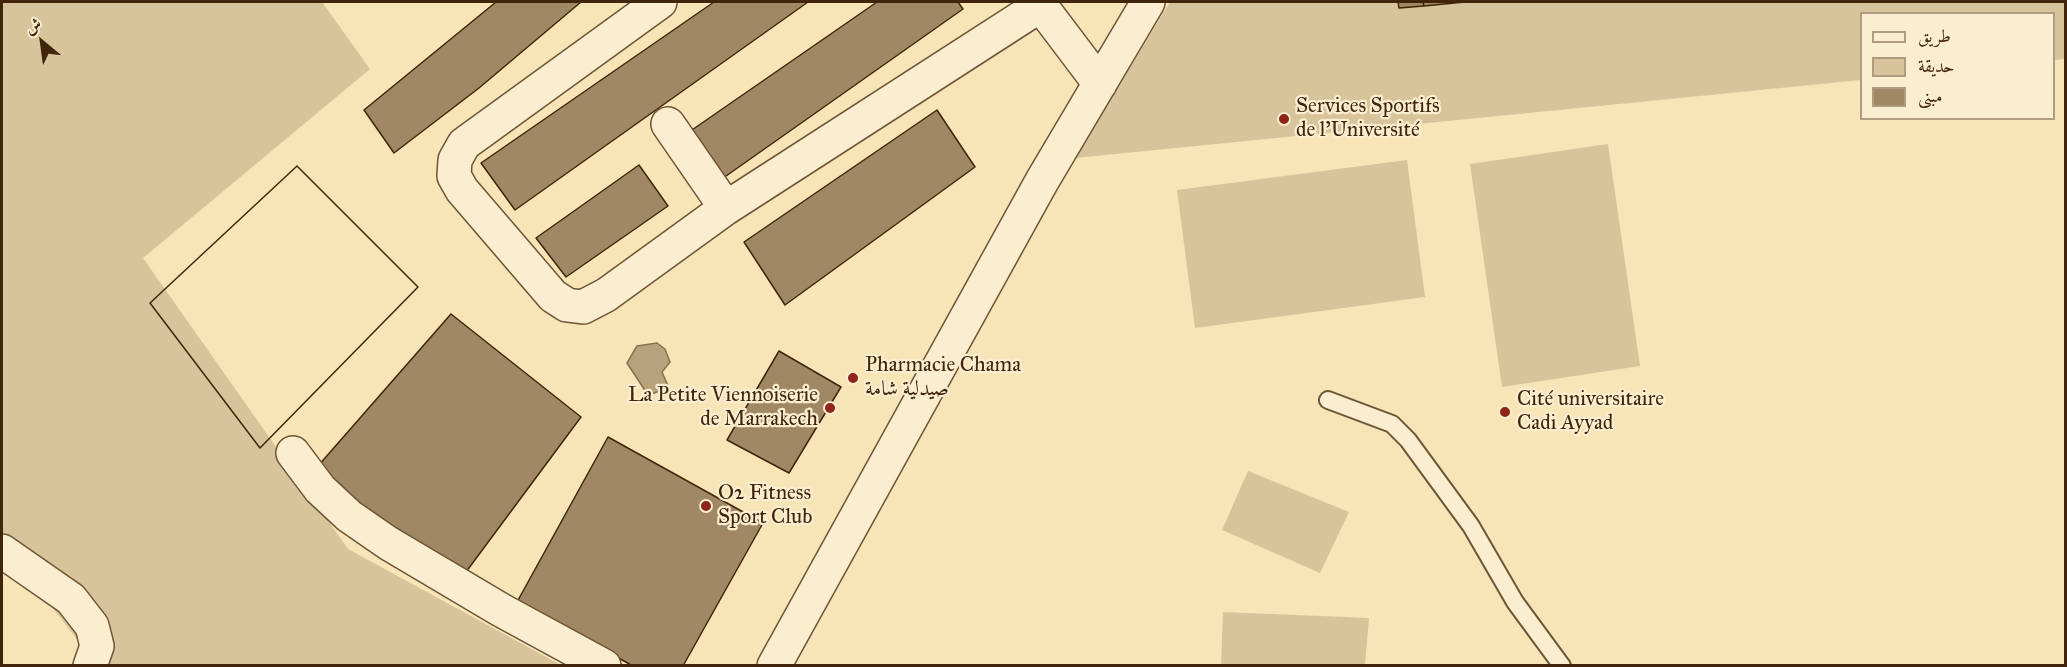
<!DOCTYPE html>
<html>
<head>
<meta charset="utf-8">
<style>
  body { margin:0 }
  #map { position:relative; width:2067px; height:667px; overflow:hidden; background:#f7e4b7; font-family:"IM FELL Great Primer",Amiri,serif }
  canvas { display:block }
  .frame { position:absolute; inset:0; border:3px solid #41250b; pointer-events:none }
  .legend { position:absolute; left:1860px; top:12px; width:195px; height:108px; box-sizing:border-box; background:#faedd0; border:2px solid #b09d81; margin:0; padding:8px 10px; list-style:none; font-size:18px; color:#41250b }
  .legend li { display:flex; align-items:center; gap:12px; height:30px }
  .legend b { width:30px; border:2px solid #b09d81 }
  .north { position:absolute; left:12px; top:12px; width:60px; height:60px; -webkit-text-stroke:4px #faedd0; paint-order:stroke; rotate:331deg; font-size:16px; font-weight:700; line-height:24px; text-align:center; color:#41250b }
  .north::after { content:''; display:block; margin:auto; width:21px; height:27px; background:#41250b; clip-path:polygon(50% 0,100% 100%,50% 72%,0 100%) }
</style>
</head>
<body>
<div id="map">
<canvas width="2067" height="667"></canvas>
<div class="frame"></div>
<ul class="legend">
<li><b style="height:8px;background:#faedd0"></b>طريق</li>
<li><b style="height:16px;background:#d8c49a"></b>حديقة</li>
<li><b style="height:16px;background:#a08864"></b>مبنى</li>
</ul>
<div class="north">ش</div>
</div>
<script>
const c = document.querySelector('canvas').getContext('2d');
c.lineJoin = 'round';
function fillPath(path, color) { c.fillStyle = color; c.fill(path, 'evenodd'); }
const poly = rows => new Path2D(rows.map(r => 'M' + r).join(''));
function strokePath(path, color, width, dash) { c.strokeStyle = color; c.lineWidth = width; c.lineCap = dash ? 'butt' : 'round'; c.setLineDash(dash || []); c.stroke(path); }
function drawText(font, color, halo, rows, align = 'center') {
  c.font = font + ' "IM FELL Great Primer",Amiri,serif'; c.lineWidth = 4.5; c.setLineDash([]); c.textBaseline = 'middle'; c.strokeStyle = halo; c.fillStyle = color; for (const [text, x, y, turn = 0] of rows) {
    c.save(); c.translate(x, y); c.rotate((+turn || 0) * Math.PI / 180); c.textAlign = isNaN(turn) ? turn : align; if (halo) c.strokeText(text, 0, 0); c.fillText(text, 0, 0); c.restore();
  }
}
fillPath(poly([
  [2,2,322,2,370,69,143,258,348,549,561,665,97,665,2,543],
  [1170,2,2065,2,2065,59,2054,60,2054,14,1862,14,1861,80,1075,158],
  [1608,144,1640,366,1502,387,1470,164],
  [1407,160,1425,297,1195,328,1177,190],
  [1248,471,1349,512,1320,573,1222,530],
  [1223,612,1369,618,1365,665,1221,665]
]), '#d8c49a');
const water = poly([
  [657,343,665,349,670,362,662,372,669,388,648,395,627,363,637,346,657,343]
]);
fillPath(water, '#b9a37d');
strokePath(water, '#89714f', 1.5);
const building = poly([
  [496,2,581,2,479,88,394,153,364,110,496,2],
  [714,2,808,2,515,210,481,163,714,2],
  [877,2,958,2,963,9,719,181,689,132,877,2],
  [1398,2,1423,2,1424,6,1399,8,1398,2],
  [1423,2,1465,2,1424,6,1423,2],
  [937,110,975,167,785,305,744,242,937,110],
  [639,165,668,206,566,277,536,238,639,165],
  [297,166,418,287,260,448,150,303,297,166],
  [297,166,418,287,260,448,150,303,297,166],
  [451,314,581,417,463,576,311,474,451,314],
  [779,351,841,387,789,473,727,440,779,351],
  [608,437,763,523,683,666,633,666,517,602,608,437]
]);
fillPath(building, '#a08864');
strokePath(building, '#41250b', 1.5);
const lane = poly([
  [1328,400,1392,424,1408,440,1471,526,1515,602,1562,666]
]);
const street = poly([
  [660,2,464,144,455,160,454,176,462,190,553,296,567,305,583,307,606,295,726,208,1041,5],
  [1038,2,1100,84],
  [668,124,726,208],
  [293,453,320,489,349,516,388,543,501,610,604,666],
  [2,551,71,599,92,626,97,646,90,666],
  [774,666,1042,181,1148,2]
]);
strokePath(lane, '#6e5536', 20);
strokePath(street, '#6e5536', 36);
strokePath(lane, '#faedd0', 16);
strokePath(street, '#faedd0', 33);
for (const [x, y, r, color] of [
  [1284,119,6,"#8f2418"],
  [853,378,6,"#8f2418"],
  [830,408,6,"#8f2418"],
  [1505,412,6,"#8f2418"],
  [706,506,6,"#8f2418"]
]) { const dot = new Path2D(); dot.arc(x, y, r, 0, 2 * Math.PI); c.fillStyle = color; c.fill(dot); strokePath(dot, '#faedd0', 2); }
drawText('21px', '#41250b', '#faedd0', [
  ["Services Sportifs",1296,107],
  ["de l'Université",1296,131],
  ["Pharmacie Chama",865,366],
  ["صيدلية شامة",865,390],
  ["La Petite Viennoiserie",818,396,"right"],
  ["de Marrakech",818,420,"right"],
  ["Cité universitaire",1517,400],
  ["Cadi Ayyad",1517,424],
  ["O2 Fitness",718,494],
  ["Sport Club",718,518]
], 'left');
</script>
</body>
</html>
